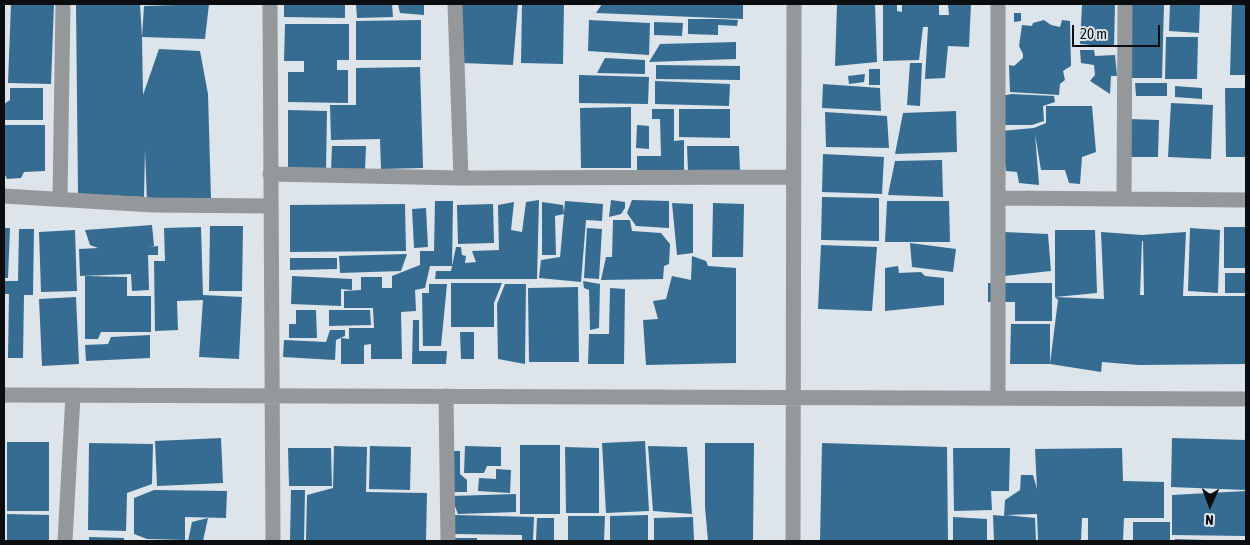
<!DOCTYPE html>
<html>
<head>
<meta charset="utf-8">
<style>
  body { margin:0 }
  #map { position:relative; width:1250px; height:545px; overflow:hidden; background:#dde4ea; font-family:"Asap Condensed",sans-serif }
  canvas { display:block }
  .frame { position:absolute; inset:0; border:5px solid #0b0e10; pointer-events:none }
  .north { position:absolute; left:1185px; top:480px; width:50px; height:50px; -webkit-text-stroke:4px #dde4ea; paint-order:stroke; rotate:182deg; font-size:14px; font-weight:700; line-height:20px; text-align:center; color:#0b0e10 }
  .north::after { content:''; display:block; margin:auto; width:18px; height:22px; background:#0b0e10; clip-path:polygon(50% 0,100% 100%,50% 72%,0 100%) }
  .scale { position:absolute; left:1072px; top:25px; width:88px; height:22px; box-sizing:border-box; border:2px solid #0b0e10; border-top:0; padding-left:6px; font-size:15px; line-height:18px; white-space:nowrap; color:#0b0e10; -webkit-text-stroke:4px #dde4ea; paint-order:stroke }
</style>
</head>
<body>
<div id="map">
<canvas width="1250" height="545"></canvas>
<div class="frame"></div>
<div class="north">N</div>
<div class="scale">20 m</div>
</div>
<script>
const c = document.querySelector('canvas').getContext('2d');
c.lineJoin = 'round';
function fillPath(path, color) { c.fillStyle = color; c.fill(path, 'evenodd'); }
const poly = rows => new Path2D(rows.map(r => 'M' + r).join(''));
function strokePath(path, color, width, dash) { c.strokeStyle = color; c.lineWidth = width; c.lineCap = dash ? 'butt' : 'round'; c.setLineDash(dash || []); c.stroke(path); }
fillPath(poly([
  [11,4,54,4,51,84,8,83],
  [76,4,140,4,142,37,144,6,209,4,205,39,142,37,143,95,159,49,200,51,208,94,211,199,147,201,145,150,144,197,78,194],
  [284,4,345,4,345,18,284,17],
  [356,4,392,4,393,17,357,18],
  [398,4,424,4,424,15,400,13],
  [458,4,518,4,513,65,462,63],
  [522,4,564,4,563,64,521,63],
  [602,4,743,4,743,19,596,13],
  [837,4,875,4,877,62,835,66],
  [883,4,897,4,897,11,902,12,902,4,939,4,939,15,949,15,948,4,971,4,969,47,948,46,945,78,925,79,928,27,923,27,919,60,883,61],
  [1132,4,1164,4,1162,78,1130,78],
  [1170,4,1200,4,1199,33,1169,31],
  [1232,4,1246,4,1246,75,1230,75],
  [1082,5,1115,5,1114,47,1080,44],
  [1014,13,1021,13,1021,21,1014,22],
  [688,19,718,19,738,20,737,26,718,25,718,35,688,34],
  [421,20,421,60,356,60,356,21],
  [589,20,650,23,649,55,588,51],
  [1044,20,1051,25,1060,27,1062,20,1070,21,1071,66,1063,71,1065,80,1060,84,1059,95,1010,92,1009,65,1014,66,1023,58,1023,54,1019,46,1022,25,1032,26,1033,23],
  [654,22,683,23,682,36,654,35],
  [285,24,349,24,349,60,337,60,337,70,348,70,348,103,288,102,288,72,304,72,304,61,284,61],
  [1166,37,1198,37,1197,79,1165,79],
  [736,42,736,59,649,62,660,44],
  [1080,50,1094,50,1095,56,1115,55,1117,76,1111,76,1110,94,1090,81,1095,75,1094,65,1081,63],
  [605,58,645,60,645,74,597,73],
  [910,63,922,63,920,106,907,105],
  [656,65,740,66,740,80,656,79],
  [420,67,423,168,381,169,380,139,331,140,330,105,356,105,356,68],
  [869,69,880,69,880,85,869,85],
  [865,74,864,82,849,84,848,76],
  [579,75,649,77,648,104,579,103],
  [655,81,730,84,729,106,655,104],
  [1135,83,1167,83,1167,96,1136,96],
  [823,84,880,88,881,111,822,108],
  [1175,86,1202,88,1202,99,1175,97],
  [10,88,43,88,43,120,4,120,4,104,10,100],
  [1225,88,1246,88,1246,157,1226,157],
  [1012,94,1054,96,1055,102,1043,106,1044,121,1032,125,1002,125,1001,96],
  [1171,103,1213,105,1211,159,1168,157],
  [1046,106,1092,106,1096,152,1082,157,1080,184,1069,183,1065,170,1041,170,1035,134,1039,185,1019,183,1017,172,1006,171,1001,131,1034,128,1046,123],
  [631,107,631,168,581,168,580,108],
  [652,109,674,109,674,141,684,140,684,170,637,170,637,156,661,156,660,119,652,119],
  [679,109,730,109,730,138,679,137],
  [288,110,327,111,326,171,288,171],
  [956,111,957,152,895,154,903,113],
  [825,112,887,116,889,148,826,147],
  [1129,119,1159,120,1158,157,1129,157],
  [4,125,45,125,45,171,24,172,21,178,7,179,4,173],
  [637,125,649,126,649,149,636,148],
  [332,146,366,146,365,171,331,171],
  [687,146,739,146,740,171,688,172],
  [823,154,884,157,882,194,822,192],
  [942,160,943,197,888,195,895,161],
  [822,197,879,198,879,241,821,240],
  [539,200,537,279,435,279,436,271,451,271,452,266,430,266,425,288,415,290,416,311,401,312,402,359,371,359,371,344,364,345,364,364,341,364,341,338,349,339,349,328,374,328,373,308,344,308,344,291,361,290,361,277,382,277,382,288,392,288,392,276,420,265,420,251,434,251,435,201,453,201,452,266,456,247,461,247,462,255,466,256,465,263,476,262,472,251,499,250,498,205,514,202,511,230,522,232,526,202],
  [611,200,625,202,625,208,621,214,609,217],
  [632,200,669,201,669,228,636,226,627,213],
  [565,201,603,204,602,221,586,220,581,282,539,278,541,260,560,257,564,214,555,216,556,255,542,255,542,202,563,205,564,213],
  [887,201,949,201,950,242,885,242],
  [672,203,693,204,693,253,677,255],
  [713,203,744,204,743,257,712,257],
  [405,204,406,251,290,252,290,205],
  [493,204,494,243,458,244,457,205],
  [426,208,428,247,414,248,412,209],
  [613,220,630,220,632,231,661,233,670,244,669,264,664,266,663,279,601,280,606,257,612,257],
  [152,225,154,246,148,247,158,246,158,255,148,255,149,290,132,291,131,274,80,276,79,249,98,248,90,245,85,230],
  [210,226,243,226,242,291,209,291],
  [201,227,203,295,242,297,239,359,199,357,203,300,177,301,178,330,155,331,154,261,165,261,164,228],
  [1224,227,1246,227,1246,268,1224,268],
  [4,228,10,228,8,278,4,278],
  [587,228,602,229,599,279,584,278],
  [1190,228,1220,230,1218,293,1188,291],
  [19,229,34,229,33,295,24,295,23,358,8,358,9,294,4,294,4,281,18,281],
  [75,230,77,291,41,292,39,232],
  [1055,230,1095,230,1097,293,1055,297,1104,299,1101,232,1142,235,1186,232,1183,296,1246,296,1246,364,1139,365,1102,362,1101,372,1050,364,1058,300,1055,297],
  [1142,241,1143,241,1144,295,1140,295],
  [1004,232,1048,234,1051,271,1004,276],
  [910,243,956,249,953,272,912,267],
  [821,245,877,247,872,311,818,309],
  [407,254,401,271,340,273,339,256],
  [692,256,706,261,708,266,736,268,736,363,646,365,643,320,658,319,653,301,666,299,672,276,691,280],
  [290,258,337,258,337,269,290,270],
  [898,266,899,273,921,272,925,276,944,278,944,305,885,311,885,268],
  [1225,273,1246,273,1246,293,1225,293],
  [85,276,127,277,127,296,151,296,151,332,101,332,98,339,85,339],
  [292,276,352,279,352,290,341,289,341,306,291,304],
  [583,281,600,284,599,328,590,330,589,290,584,288],
  [451,283,502,283,494,303,494,327,451,327],
  [988,283,1052,283,1052,321,1015,321,1015,302,988,302],
  [429,284,447,284,441,346,423,346,422,293,429,293],
  [505,284,526,284,525,364,498,359,497,304],
  [578,287,579,362,529,362,528,288],
  [610,288,625,289,624,364,588,364,589,334,609,334],
  [76,297,79,364,42,366,39,299],
  [296,310,316,310,317,338,289,338,289,324,296,324],
  [329,310,370,310,371,325,329,326],
  [413,320,419,320,419,351,447,351,446,364,412,364],
  [1011,324,1050,324,1050,364,1010,364],
  [330,330,345,330,345,336,336,340,335,360,283,357,284,340,326,342],
  [460,332,474,332,474,359,461,359],
  [150,335,150,358,86,361,85,345,108,344,111,337],
  [221,438,223,483,157,486,155,441],
  [1172,438,1246,440,1246,490,1171,487],
  [645,441,649,511,606,513,602,443],
  [7,442,49,442,49,511,7,511],
  [89,443,153,444,152,484,127,493,126,531,88,530],
  [705,443,754,443,753,541,708,541,705,507],
  [822,443,947,447,948,541,820,541],
  [520,445,560,445,560,514,520,514],
  [334,446,367,447,366,492,427,493,426,541,306,541,307,495,333,488],
  [370,446,411,447,410,490,369,489],
  [465,446,501,447,501,466,487,466,484,473,464,473],
  [648,446,687,447,692,514,653,511],
  [565,447,599,448,599,513,566,513],
  [288,448,331,448,332,486,289,486],
  [953,448,1010,448,1009,491,991,491,992,510,954,511],
  [1122,448,1123,481,1164,482,1164,518,1124,518,1123,541,1088,541,1088,518,1082,518,1081,541,1038,541,1037,514,1006,515,1035,518,1036,541,994,541,993,515,1004,516,1005,500,1020,490,1021,475,1033,475,1037,489,1035,449],
  [450,451,460,451,460,474,467,480,467,492,451,492],
  [496,469,511,470,510,493,478,491,479,478,496,479],
  [154,490,227,491,226,518,185,517,185,540,147,539,134,534,134,498],
  [291,490,305,490,304,541,290,541],
  [1246,491,1246,536,1172,535,1172,495],
  [516,494,516,512,458,514,451,496],
  [7,514,49,515,49,541,7,541],
  [455,515,534,517,533,541,522,541,522,535,455,534],
  [648,515,648,541,610,541,610,516],
  [568,516,605,516,604,541,568,541],
  [693,517,694,541,654,541,654,518],
  [953,517,987,519,987,541,953,541],
  [208,518,203,541,188,541,192,522],
  [537,518,554,518,554,541,536,541],
  [1133,522,1170,522,1170,541,1133,541],
  [89,537,124,538,124,541,89,541],
  [450,538,477,538,477,541,450,541],
  [1175,539,1205,540,1205,541,1175,541]
]), '#376c92');
strokePath(poly([
  [270,4,273,541],
  [455,4,461,178],
  [270,174,461,178,794,177],
  [4,196,153,205,270,206],
  [998,198,1246,200],
  [1124,198,1125,4],
  [60,199,63,4],
  [4,395,1246,399],
  [446,396,448,541],
  [998,398,998,4],
  [65,541,73,395],
  [793,541,794,4]
]), '#94989a', 15);
</script>
</body>
</html>
